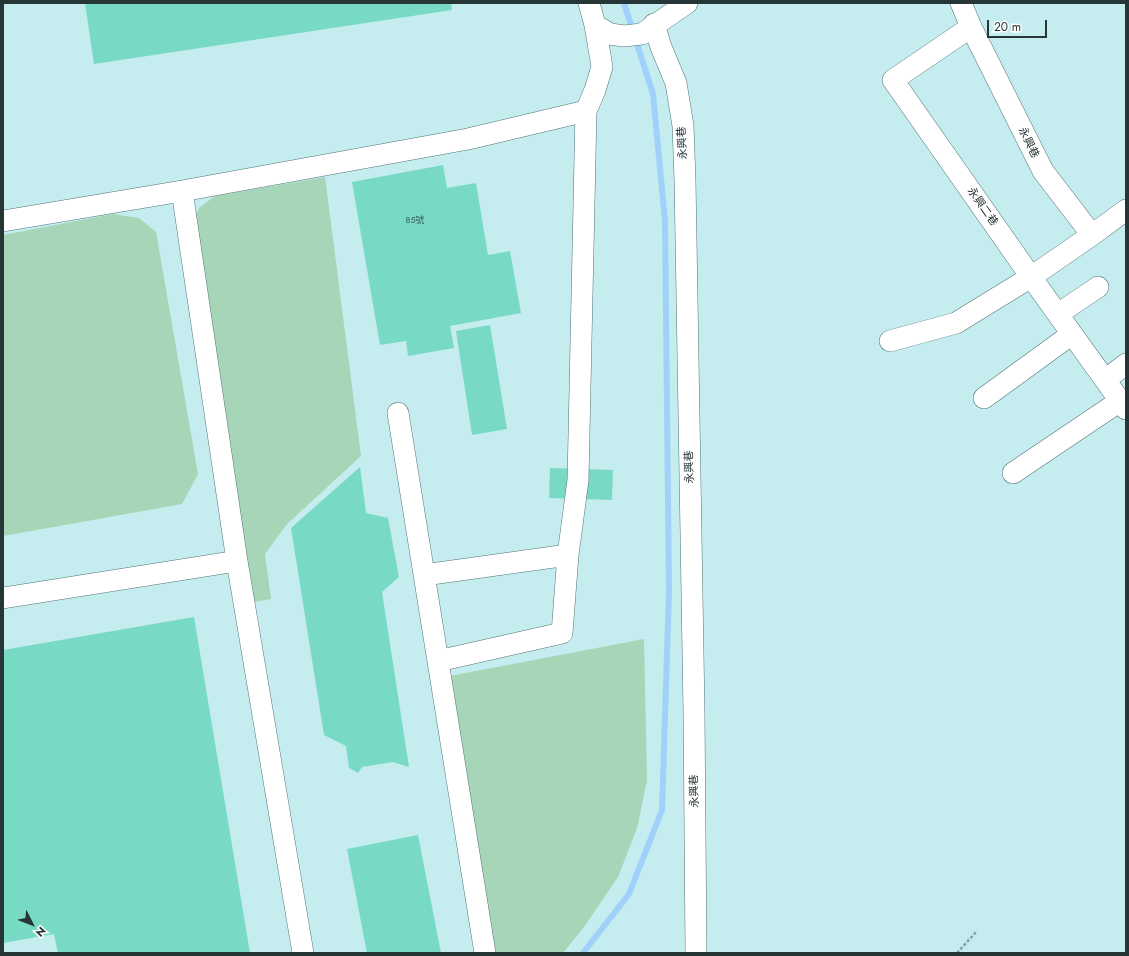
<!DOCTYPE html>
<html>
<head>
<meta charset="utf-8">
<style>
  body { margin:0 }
  #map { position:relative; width:1129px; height:956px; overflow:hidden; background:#c5ecee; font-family:Jost,sans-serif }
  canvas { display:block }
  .frame { position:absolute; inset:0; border:4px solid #263536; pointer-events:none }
  .north { position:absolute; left:12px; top:904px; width:40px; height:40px; -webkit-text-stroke:3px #fff; paint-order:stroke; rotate:132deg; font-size:11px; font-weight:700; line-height:16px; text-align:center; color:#263536 }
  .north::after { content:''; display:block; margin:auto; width:14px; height:18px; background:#263536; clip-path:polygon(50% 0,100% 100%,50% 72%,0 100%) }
  .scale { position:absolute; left:987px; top:20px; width:60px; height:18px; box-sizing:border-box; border:2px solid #263536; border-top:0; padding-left:5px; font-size:12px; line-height:14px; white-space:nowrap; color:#263536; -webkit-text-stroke:3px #fff; paint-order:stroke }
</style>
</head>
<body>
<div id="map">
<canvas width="1129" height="956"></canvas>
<div class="frame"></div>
<div class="north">N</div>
<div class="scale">20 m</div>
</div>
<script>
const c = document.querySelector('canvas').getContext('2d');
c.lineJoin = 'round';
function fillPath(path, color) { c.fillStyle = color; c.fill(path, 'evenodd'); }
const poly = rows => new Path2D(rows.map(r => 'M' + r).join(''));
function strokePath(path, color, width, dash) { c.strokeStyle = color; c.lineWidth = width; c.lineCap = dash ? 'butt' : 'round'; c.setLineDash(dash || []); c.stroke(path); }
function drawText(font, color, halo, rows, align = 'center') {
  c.font = font + ' Jost,"Noto Sans TC",sans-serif'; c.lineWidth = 3; c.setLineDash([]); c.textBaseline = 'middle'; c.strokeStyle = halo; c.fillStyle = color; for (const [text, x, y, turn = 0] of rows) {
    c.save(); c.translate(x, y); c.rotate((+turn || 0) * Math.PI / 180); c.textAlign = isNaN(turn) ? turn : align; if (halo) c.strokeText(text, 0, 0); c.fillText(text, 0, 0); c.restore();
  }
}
fillPath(poly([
  [325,177,361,456,287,524,265,554,271,599,249,603,192,222,199,208,215,196],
  [113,214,139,218,156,232,198,474,182,504,3,536,3,235],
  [644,639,647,781,637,828,618,877,584,927,563,953,492,953,450,676]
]), '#a6d6b7');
strokePath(poly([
  [583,953,629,894,662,810,669,591,665,221,653,94,624,3]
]), '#a0d1fb', 6);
fillPath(poly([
  [85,3,451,3,452,10,94,64],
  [443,165,447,188,476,183,488,255,510,251,521,313,450,326,454,348,408,356,406,341,380,345,352,182],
  [490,325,507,429,472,435,456,331],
  [360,467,366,513,388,518,399,577,382,592,409,767,393,762,362,767,358,773,349,768,346,746,324,735,291,528],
  [550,468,613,470,612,500,549,498],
  [194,617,250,953,58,953,54,934,3,943,3,650],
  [418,835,441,953,367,953,347,849]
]), '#78dac5');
const minor = poly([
  [961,3,971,27,1043,171,1092,235,1126,210],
  [654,24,661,47,676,83,683,126,685,180,694,711,696,953],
  [595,25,610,34,624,36,642,34,687,3],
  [971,27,893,80,1031,277,1126,409],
  [182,191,237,561,303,953],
  [3,221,182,191,468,139,586,111],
  [1058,314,1098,287],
  [890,341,956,323,1031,277,1092,235],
  [1105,380,1126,364],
  [984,398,1072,334],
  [398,413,485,953],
  [1013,473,1120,401],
  [424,575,568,555],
  [3,598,237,561],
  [438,661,562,633,568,555,578,480,586,111,595,90,602,67,595,25,589,3]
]);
strokePath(minor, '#507476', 22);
strokePath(poly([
  [957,953,977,931]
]), '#85a3a4', 2.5, [3, 2]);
strokePath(minor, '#fff', 21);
drawText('9px', '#3a5e5a', null, [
  ["85號",415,221]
]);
drawText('11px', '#263536', '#fff', [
  ["永興巷",683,143,-93],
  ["永興巷",1028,143,64],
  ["永興二巷",982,207,55],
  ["永興巷",690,467,-91],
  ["永興巷",695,791,-91]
]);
</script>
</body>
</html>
